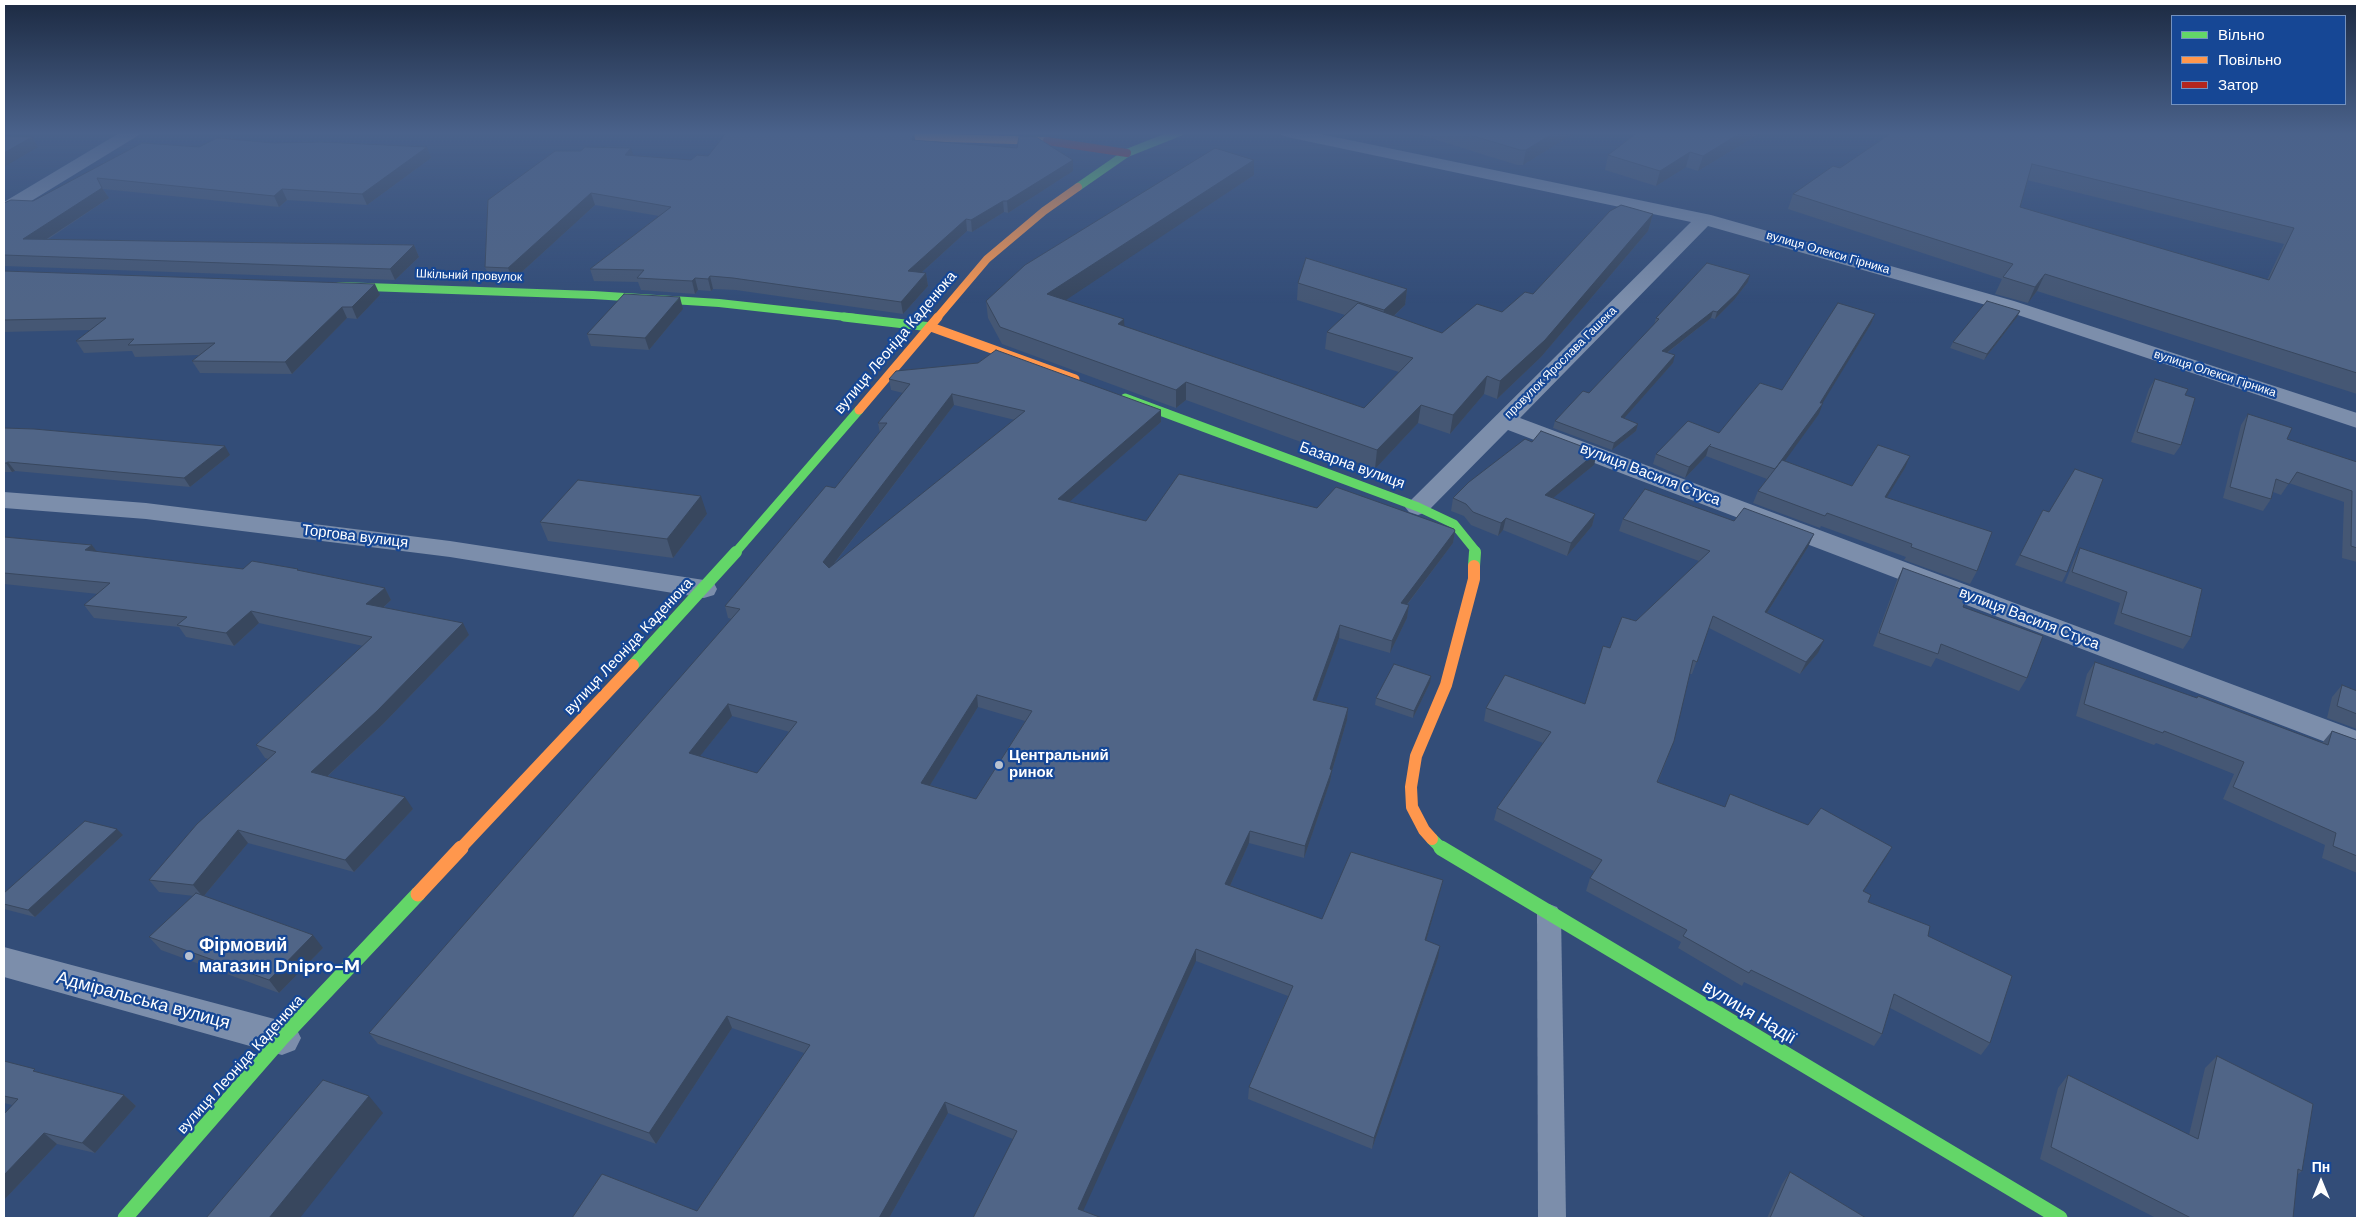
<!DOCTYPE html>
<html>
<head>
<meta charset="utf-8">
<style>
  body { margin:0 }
  #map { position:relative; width:2361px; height:1222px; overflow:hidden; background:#334d78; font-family:"DM Sans",sans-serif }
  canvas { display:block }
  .frame { position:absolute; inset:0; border:5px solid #fff; pointer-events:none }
  .legend { position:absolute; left:2171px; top:15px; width:175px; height:90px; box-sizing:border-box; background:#164795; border:1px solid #7391bf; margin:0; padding:6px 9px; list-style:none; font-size:15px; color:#fff }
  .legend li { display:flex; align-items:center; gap:10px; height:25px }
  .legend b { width:25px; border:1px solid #7391bf }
  .north { position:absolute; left:2296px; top:1157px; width:50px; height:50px; -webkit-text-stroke:4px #164795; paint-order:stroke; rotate:0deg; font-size:14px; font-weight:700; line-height:20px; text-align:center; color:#fff }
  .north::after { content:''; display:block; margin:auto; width:18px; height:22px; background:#fff; clip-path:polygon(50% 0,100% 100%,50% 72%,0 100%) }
</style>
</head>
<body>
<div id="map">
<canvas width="2361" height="1222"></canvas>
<div class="frame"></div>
<ul class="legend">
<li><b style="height:6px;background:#63d668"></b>Вільно</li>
<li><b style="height:6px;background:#ff974d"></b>Повільно</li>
<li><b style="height:6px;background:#b3261e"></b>Затор</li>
</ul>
<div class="north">Пн</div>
</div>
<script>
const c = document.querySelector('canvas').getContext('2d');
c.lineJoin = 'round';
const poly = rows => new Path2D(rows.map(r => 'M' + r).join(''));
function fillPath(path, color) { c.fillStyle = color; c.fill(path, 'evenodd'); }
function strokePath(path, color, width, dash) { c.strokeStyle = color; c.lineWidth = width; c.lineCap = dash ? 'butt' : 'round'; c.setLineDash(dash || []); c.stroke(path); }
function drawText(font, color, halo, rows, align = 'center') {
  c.font = font + ' "DM Sans",sans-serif'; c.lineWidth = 4.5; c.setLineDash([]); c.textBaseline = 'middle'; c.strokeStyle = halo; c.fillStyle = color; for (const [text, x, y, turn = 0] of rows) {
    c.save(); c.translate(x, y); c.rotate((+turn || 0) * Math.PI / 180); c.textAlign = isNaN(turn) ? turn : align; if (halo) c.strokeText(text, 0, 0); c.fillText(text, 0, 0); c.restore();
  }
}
fillPath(poly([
  [1549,904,1557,907,1561,914,1566,1218,1538,1218,1537,914,1541,907,1549,904]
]), '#7c8eab');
fillPath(poly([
  [121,132,141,132,139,135,10,214,4,215,4,202,121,132],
  [1279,132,1311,132,1711,215,2014,301,2357,413,2357,428,2000,309,1708,226,1520,418,2357,731,2357,754,1508,430,1427,512,1418,515,1409,512,1405,507,1409,502,1691,222,1287,137,1281,135,1279,132],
  [4,492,146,503,450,541,704,580,714,583,717,589,714,595,704,598,450,557,146,519,4,508,4,492],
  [4,947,282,1021,295,1026,301,1038,295,1050,282,1055,4,977,4,947]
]), '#7c8eab');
strokePath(poly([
  [1078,187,1127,153,1180,132],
  [339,286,593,295,719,303,855,318]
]), '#63d668', 8);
strokePath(poly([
  [844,317,931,327],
  [1125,398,1418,507,1454,524,1475,550,1475,553],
  [735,553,859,410]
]), '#63d668', 9);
strokePath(poly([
  [1474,566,1475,552],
  [633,665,736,552],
  [1432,839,1442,849]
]), '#63d668', 12);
strokePath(poly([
  [1441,848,2060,1218],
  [125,1218,282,1038,418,894]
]), '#63d668', 15);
strokePath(poly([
  [878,136,1047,141],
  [937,318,987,259,1044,211,1078,187]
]), '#ff974d', 8);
strokePath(poly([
  [931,327,1075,379],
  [859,410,938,317]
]), '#ff974d', 9);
strokePath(poly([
  [1432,839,1424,830,1412,807,1411,787,1416,756,1446,685,1474,579,1474,566],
  [460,849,633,665]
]), '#ff974d', 12);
strokePath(poly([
  [418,894,461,848]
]), '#ff974d', 15);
strokePath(poly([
  [1047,141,1127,153]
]), '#b3261e', 8);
fillPath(poly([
  [1411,132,1576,132,1523,165,1517,165],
  [1762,132,1698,171,1686,167,1656,186,1605,170,1608,155],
  [1886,132,2357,132,2357,394,2037,291,2028,303,1995,294,2002,279,1788,209,1793,194,1840,168,1891,133],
  [2027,180,2284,244,2267,280,2020,207],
  [915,140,1073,171,1008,213,1004,212,972,232,967,231,921,273,926,273,928,286,903,314,736,290,713,289,711,291,698,290,695,294,641,290,638,282,594,281,590,269,659,216,595,205,513,280,490,279,485,267,581,151,691,160,708,156],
  [142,143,199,147,274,143,427,147,431,158,367,205,287,200,279,207,103,189,109,198,47,240,414,245,419,257,395,280,4,266,4,203,33,201],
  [1254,160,1254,175,1065,300,1124,319,1124,326,1364,408,1399,372,1325,349,1327,332,1345,315,1297,300,1298,283,1407,289,1405,305,1394,316,1442,333,1502,312,1533,294,1653,214,1648,231,1541,357,1497,399,1484,394,1450,434,1418,423,1375,469,1186,400,1176,408,1002,344,988,318,986,301],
  [4,271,380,295,357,319,347,318,292,374,200,373,192,361,199,355,135,357,132,351,84,353,76,341,90,330,4,332],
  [1748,282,1734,300,1715,319,1711,318,1667,353,1673,363,1624,418,1638,424,1636,431,1612,450,1553,428,1555,421,1589,393,1654,325,1656,318],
  [683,309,649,350,591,346,587,334],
  [2020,311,2017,317,1984,360,1950,348,1953,342],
  [1875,314,1871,324,1822,403,1819,414,1784,461,1852,486,1905,468,1886,498,1977,571,1970,584,1904,560,1906,557,1821,526,1820,528,1753,503,1758,491,1767,479,1706,456,1685,478,1653,464,1656,454,1719,433,1782,390],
  [889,379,1161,410,1161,422,1069,502,1146,521,1317,508,1455,531,1453,543,1407,605,1409,605,1407,618,1390,653,1339,638,1316,700,1348,708,1347,720,1332,771,1330,782,1304,858,1249,843,1230,886,1322,919,1443,880,1440,892,1426,941,1438,958,1372,1149,1248,1099,1249,1087,1288,996,1196,961,973,1218,1013,1139,948,1113,889,1218,572,1218,697,1211,804,1053,732,1028,656,1144,378,1044,369,1033,732,619,728,618,725,606,835,488,880,433,878,423,903,393,891,390],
  [954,405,1015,420,834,564],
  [978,707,1025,721,976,799,930,785],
  [732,716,790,732,757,773,700,756],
  [2155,379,2185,395,2181,445,2174,455,2131,442,2149,389],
  [2248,414,2287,439,2357,462,2357,562,2342,558,2344,502,2289,483,2281,495,2273,492,2271,499,2263,511,2223,498,2241,425],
  [4,428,230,455,190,487,15,471,12,472,4,472],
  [1532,442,1597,452,1594,465,1553,498,1595,514,1592,526,1567,556,1503,530,1498,536,1471,525,1464,516,1451,511,1453,498],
  [2043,510,2049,512,2067,572,2062,582,2015,565],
  [707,514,673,558,548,541,540,522],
  [1623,519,1808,547,1767,613,1818,653,1800,674,1709,628,1692,674,1690,674,1669,754,1658,782,1725,807,1808,825,1892,847,1864,891,1868,902,1928,936,1990,1043,1981,1055,1890,1008,1882,1034,1874,1046,1744,982,1742,986,1678,948,1681,942,1586,891,1590,878,1594,871,1494,820,1497,808,1543,743,1484,721,1486,708,1585,704,1610,648,1699,561,1619,531],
  [4,537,92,545,97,552,243,569,299,571,385,588,391,600,383,608,469,635,384,723,328,776,413,809,354,872,248,843,204,896,323,948,279,993,161,950,149,937,194,896,159,892,149,880,268,759,265,758,256,745,363,646,259,623,234,646,186,637,179,627,94,618,84,605,98,594,4,584],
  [2080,548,2191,637,2183,649,2114,624,2120,603,2065,583,2074,560],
  [1903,568,1963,607,2027,678,2019,691,1936,658,1931,667,1873,646,1897,580],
  [2095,662,2196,698,2198,696,2322,743,2332,731,2357,740,2357,873,2322,858,2325,845,2223,799,2234,774,2156,743,2154,745,2076,716,2087,674],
  [1430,683,1413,718,1375,705,1376,698],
  [2342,685,2357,691,2357,729,2327,718,2332,697],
  [123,835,35,917,4,909,4,893],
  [2217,1056,2302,1171,2297,1175,2293,1218,2156,1218,2040,1159,2058,1088,2068,1075,2189,1135,2205,1068],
  [4,1061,40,1073,124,1095,136,1106,95,1153,57,1144,4,1200,12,1105,4,1103],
  [1790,1172,1866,1218,1767,1218,1782,1184]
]), '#455774');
fillPath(poly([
  [1555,132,1576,132,1523,165,1526,150],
  [1742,132,1762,132,1698,171,1703,156],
  [914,133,916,144,912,140],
  [32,137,38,147,4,167,4,153],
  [427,147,431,158,367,205,362,194],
  [631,148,634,159,625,155],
  [1690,152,1686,167,1656,186,1660,171],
  [1073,160,1073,171,1008,213,1007,201],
  [1254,160,1254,175,1048,312,1047,294],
  [102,188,109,198,30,250,23,239],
  [282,189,287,200,279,207,274,196],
  [591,193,595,205,513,280,508,268],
  [1003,201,1004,212,972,232,971,220],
  [1653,214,1648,231,1541,357,1497,399,1500,381],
  [966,219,967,231,910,283,908,271],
  [414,245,419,257,395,280,390,269],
  [926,273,928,286,903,314,901,302],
  [2045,274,2037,291,2028,303,2035,287],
  [1750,275,1748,282,1734,300,1715,319,1717,312],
  [710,276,713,289,711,291,708,279],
  [695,278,698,290,695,294,692,281],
  [375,284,380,295,357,319,352,307],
  [1407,289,1405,305,1382,327,1384,310],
  [680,297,683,309,649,350,645,338],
  [342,307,347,318,292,374,285,362],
  [1713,311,1711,318,1660,358,1662,351],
  [2020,311,2017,317,1984,360,1987,354],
  [1875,314,1871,324,1819,409,1823,403,1819,414,1771,480,1775,469,1820,403],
  [1124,319,1125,337,1118,324],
  [1675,355,1673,363,1619,424,1621,417],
  [1487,376,1484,394,1450,434,1453,415],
  [1186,382,1186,400,1176,408,1176,390],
  [952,394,954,405,826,574,823,562],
  [1421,405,1418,423,1375,469,1377,450],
  [1161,410,1161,422,1059,511,1058,499],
  [1638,424,1636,431,1612,450,1614,443],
  [225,446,230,455,190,487,184,478],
  [1709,446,1706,456,1685,478,1689,467],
  [1597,452,1594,465,1542,507,1545,495],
  [1910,456,1905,468,1879,510,1885,497],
  [8,462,15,471,12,472,6,463],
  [701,496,707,514,673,558,667,539],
  [1595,514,1592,526,1567,556,1571,543],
  [1506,518,1503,530,1498,536,1501,523],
  [1455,531,1453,543,1399,615,1401,603],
  [1814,534,1808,547,1760,624,1765,612],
  [92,545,101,557,85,550],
  [385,588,391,600,373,617,366,604],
  [1409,605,1407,618,1390,653,1392,641],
  [251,611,259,623,234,646,226,633],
  [463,623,469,635,384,723,319,784,311,772],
  [1340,625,1339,638,1312,712,1313,700],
  [1824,640,1818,653,1800,674,1806,662],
  [1431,676,1430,683,1413,718,1414,711],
  [977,695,978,707,924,795,921,783],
  [728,704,732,716,693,765,689,753],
  [1348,708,1347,720,1332,771,1330,782,1304,858,1305,846,1330,769],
  [405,797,413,809,354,872,345,860],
  [117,829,123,835,35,917,28,910],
  [238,830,248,843,203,897,193,885],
  [1250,831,1249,843,1225,897,1225,884],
  [1892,847,1885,859,1856,903,1863,891],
  [1443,880,1440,892,1423,952,1425,940],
  [313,935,323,948,279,993,269,980],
  [1440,946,1438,958,1372,1149,1374,1138],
  [1196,949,1196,961,1080,1218,1078,1209],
  [727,1016,732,1028,656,1144,649,1133],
  [124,1095,136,1106,95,1153,82,1143],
  [369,1096,383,1113,300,1218,269,1218],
  [945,1102,948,1113,889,1218,879,1218],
  [44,1133,57,1144,4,1200,4,1175]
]), '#38475e');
const building = poly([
  [727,132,870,132,914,133,912,140,1017,148,1019,136,1036,137,1073,160,1007,201,1003,201,971,220,966,219,908,271,926,273,901,302,733,278,710,276,708,279,695,278,692,281,637,278,644,270,590,269,671,207,591,193,508,268,485,267,488,200,555,151,581,151,585,147,631,148,625,155,691,160,697,155,708,156,727,132],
  [1460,132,1555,132,1526,150,1520,150,1460,132],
  [1638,132,1742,132,1703,156,1690,152,1660,171,1608,155,1638,132],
  [1893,132,2357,132,2357,373,2045,274,2035,287,2003,277,2013,264,1793,194,1833,166,1840,168,1893,132],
  [2032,164,2294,228,2269,280,2020,207,2032,164],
  [4,136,32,137,4,153,4,136],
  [217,138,274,143,321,142,427,147,362,194,282,189,274,196,97,178,102,188,23,239,414,245,390,269,4,255,4,203,11,200,33,201,142,143,199,147,217,138],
  [1215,148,1254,160,1047,294,1124,319,1118,324,1364,408,1413,358,1327,332,1358,303,1442,333,1477,304,1502,312,1525,292,1533,294,1610,211,1621,205,1653,214,1545,340,1500,381,1487,376,1453,415,1421,405,1377,450,1186,382,1176,390,1000,327,986,301,1025,265,1215,148],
  [1306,258,1407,289,1384,310,1298,283,1306,258],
  [1707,263,1750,275,1737,293,1717,312,1713,311,1662,351,1675,355,1621,417,1638,424,1614,443,1555,421,1583,391,1589,393,1659,319,1656,318,1707,263],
  [4,271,375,284,352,307,342,307,285,362,192,361,215,343,128,345,134,339,76,341,106,318,4,320,4,271],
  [624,294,680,297,645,338,587,334,624,294],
  [1987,301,2020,311,1987,354,1953,342,1987,301],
  [1838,303,1875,314,1820,403,1823,403,1775,469,1709,446,1711,444,1689,467,1656,454,1688,421,1719,433,1760,383,1782,390,1838,303],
  [996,350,1161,410,1058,499,1146,521,1179,474,1317,508,1336,487,1454,529,1455,531,1401,603,1409,605,1392,641,1340,625,1313,700,1348,708,1330,769,1332,770,1305,846,1250,831,1225,884,1322,919,1351,852,1443,880,1425,940,1440,946,1374,1138,1249,1087,1293,986,1196,949,1078,1209,1102,1218,973,1218,1017,1131,945,1102,879,1218,572,1218,602,1174,697,1211,810,1045,727,1016,649,1133,369,1033,740,609,725,606,826,486,835,488,887,423,878,423,910,384,889,379,896,371,978,363,996,350],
  [952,394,1025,411,829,568,823,562,952,394],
  [977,695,1032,711,976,799,921,783,977,695],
  [728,704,797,722,757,773,689,753,728,704],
  [2155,379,2188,389,2185,395,2195,398,2181,445,2137,432,2155,379],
  [2248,414,2292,428,2287,439,2357,462,2357,548,2351,546,2352,491,2297,472,2289,484,2276,479,2271,499,2230,487,2248,414],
  [4,428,34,429,225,446,184,478,8,462,6,463,4,463,4,428],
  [1541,431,1597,452,1545,495,1595,514,1571,543,1506,518,1501,523,1473,512,1466,504,1453,498,1469,482,1525,439,1532,442,1541,431],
  [1878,445,1910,456,1885,497,1992,532,1977,571,1911,547,1912,544,1827,513,1825,516,1758,491,1782,460,1852,486,1878,445],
  [2075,469,2103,479,2067,572,2020,555,2043,510,2049,512,2075,469],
  [578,480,701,496,667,539,540,522,578,480],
  [1645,489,1734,521,1744,508,1814,534,1765,612,1824,640,1806,662,1713,616,1697,662,1693,660,1674,741,1657,782,1725,807,1730,794,1808,825,1821,808,1892,847,1863,891,1871,895,1868,902,1930,926,1928,936,2012,976,1990,1043,1894,994,1882,1034,1751,970,1749,973,1683,936,1687,930,1590,878,1602,860,1497,808,1551,732,1486,708,1505,675,1585,704,1603,646,1610,648,1622,617,1636,621,1710,551,1623,519,1645,489],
  [4,537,92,545,85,550,243,569,252,561,298,569,297,570,385,588,366,604,463,623,377,711,311,772,405,797,345,860,238,830,193,885,149,880,197,824,276,752,256,745,372,637,251,611,226,633,177,625,187,617,84,605,110,583,4,573,4,537],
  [2080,548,2202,589,2191,637,2121,613,2127,592,2072,572,2080,548],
  [1903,568,1969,592,1963,607,2043,636,2027,678,1941,644,1938,654,1879,633,1903,568],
  [2095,662,2197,698,2198,696,2328,745,2332,731,2357,740,2357,856,2333,846,2336,833,2233,787,2244,762,2164,731,2163,733,2084,704,2095,662],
  [1394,664,1431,676,1414,711,1376,698,1394,664],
  [2342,685,2357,691,2357,714,2337,706,2342,685],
  [85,821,117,829,28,910,4,904,4,893,85,821],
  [196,893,313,935,269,980,149,937,196,893],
  [2217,1056,2313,1104,2302,1171,2298,1169,2293,1218,2191,1218,2051,1147,2068,1075,2198,1139,2217,1056],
  [4,1061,35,1069,33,1071,124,1095,82,1143,44,1133,4,1175,4,1114,18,1099,4,1096,4,1061],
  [323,1080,369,1096,269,1218,206,1218,323,1080],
  [1790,1172,1866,1218,1770,1218,1790,1172]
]);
fillPath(building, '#506587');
strokePath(building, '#38475e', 1);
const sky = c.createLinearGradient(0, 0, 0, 303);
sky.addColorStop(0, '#1c2a42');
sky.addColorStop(0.44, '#4a628b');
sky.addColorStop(1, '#4a628b00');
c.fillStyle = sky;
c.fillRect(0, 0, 2361, 303);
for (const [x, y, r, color] of [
  [999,765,5,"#b8c1d0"],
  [189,956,5,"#b8c1d0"]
]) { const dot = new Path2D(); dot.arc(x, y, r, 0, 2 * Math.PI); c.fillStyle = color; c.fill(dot); strokePath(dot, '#164795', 2); }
drawText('12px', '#fff', '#164795', [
  ["вулиця Олекси Гірника",1828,253,16],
  ["Шкільний провулок",469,276,2],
  ["провулок Ярослава Гашека",1561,363,-45],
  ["вулиця Олекси Гірника",2215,374,18]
]);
drawText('15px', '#fff', '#164795', [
  ["вулиця Леоніда Каденюка",896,343,-50],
  ["Базарна вулиця",1352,466,20],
  ["вулиця Василя Стуса",1650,475,21],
  ["Торгова вулиця",355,537,7],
  ["вулиця Василя Стуса",2029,619,21],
  ["вулиця Леоніда Каденюка",629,647,-47],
  ["вулиця Леоніда Каденюка",241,1065,-48]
]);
drawText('bold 15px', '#fff', '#164795', [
  ["Центральний",1009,756],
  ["ринок",1009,773]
], 'left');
drawText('bold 18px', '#fff', '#164795', [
  ["Фірмовий",199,946],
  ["магазин Dnipro-M",199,967]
], 'left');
drawText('18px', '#fff', '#164795', [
  ["Адміральська вулиця",143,1001,15],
  ["вулиця Надії",1749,1013,31]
]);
</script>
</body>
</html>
